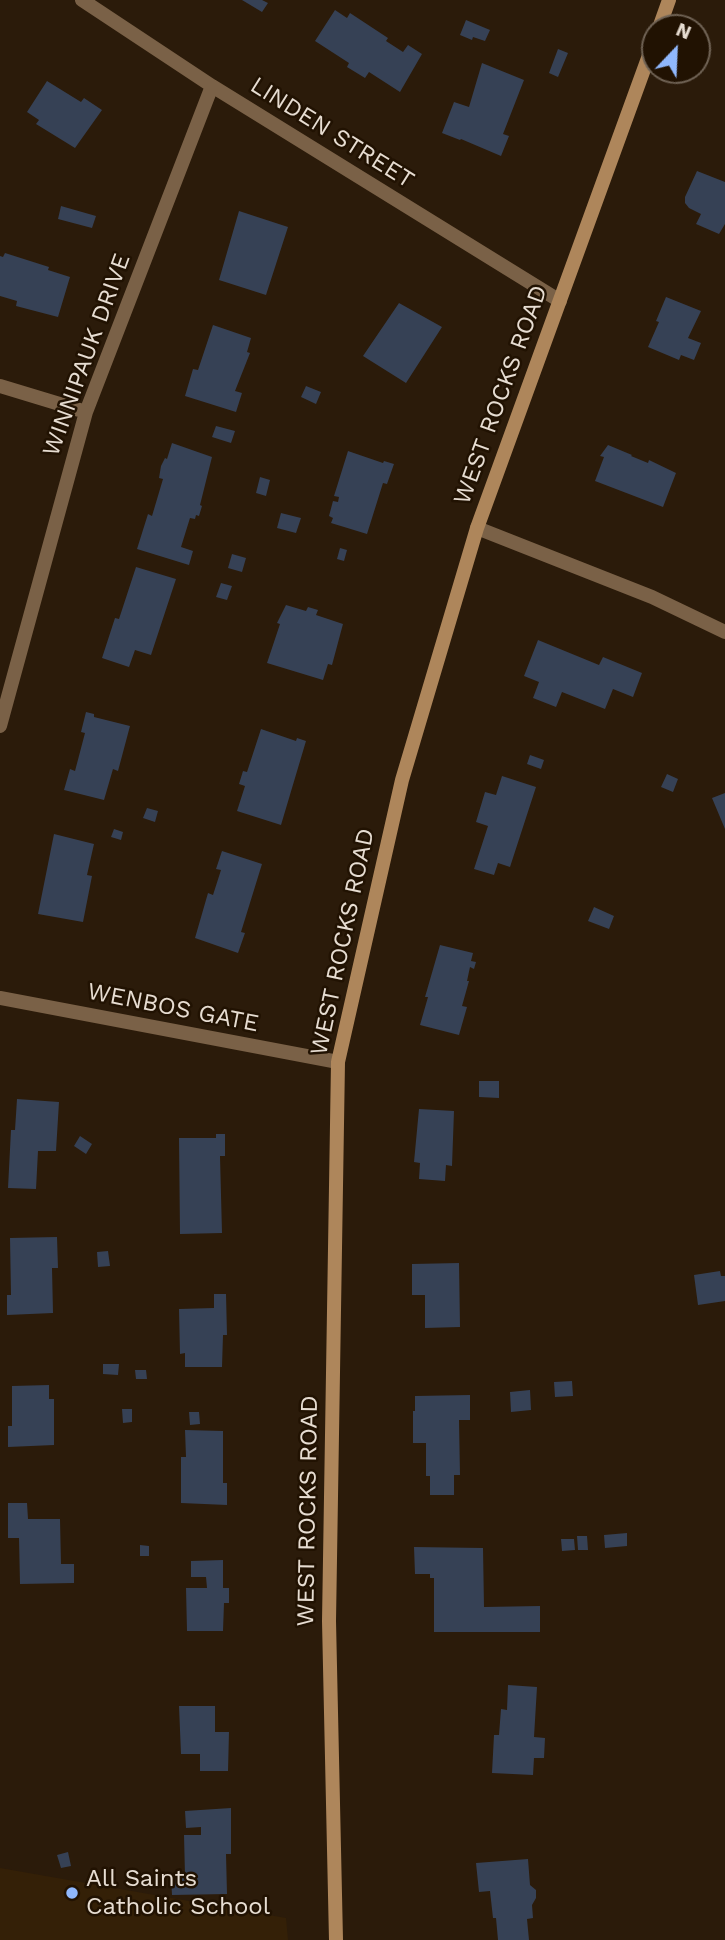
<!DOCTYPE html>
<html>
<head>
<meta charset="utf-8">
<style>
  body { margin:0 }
  #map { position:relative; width:725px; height:1940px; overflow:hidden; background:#2b1b0a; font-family:"Work Sans",sans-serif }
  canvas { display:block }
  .north { position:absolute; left:641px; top:14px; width:70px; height:70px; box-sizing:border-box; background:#211202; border:2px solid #706355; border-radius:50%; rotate:23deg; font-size:19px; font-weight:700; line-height:28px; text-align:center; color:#e7ddd2 }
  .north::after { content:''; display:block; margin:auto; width:24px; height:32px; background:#90b8fd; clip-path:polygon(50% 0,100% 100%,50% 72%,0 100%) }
</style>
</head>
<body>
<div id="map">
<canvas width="725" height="1940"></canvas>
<div class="north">N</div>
</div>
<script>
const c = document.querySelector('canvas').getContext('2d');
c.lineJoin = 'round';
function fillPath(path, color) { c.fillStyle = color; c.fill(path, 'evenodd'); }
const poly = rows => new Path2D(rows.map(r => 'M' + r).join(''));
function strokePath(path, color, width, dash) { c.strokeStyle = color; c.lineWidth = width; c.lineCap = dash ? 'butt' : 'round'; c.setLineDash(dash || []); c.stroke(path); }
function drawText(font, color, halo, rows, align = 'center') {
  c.font = font + ' "Work Sans",sans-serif'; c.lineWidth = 5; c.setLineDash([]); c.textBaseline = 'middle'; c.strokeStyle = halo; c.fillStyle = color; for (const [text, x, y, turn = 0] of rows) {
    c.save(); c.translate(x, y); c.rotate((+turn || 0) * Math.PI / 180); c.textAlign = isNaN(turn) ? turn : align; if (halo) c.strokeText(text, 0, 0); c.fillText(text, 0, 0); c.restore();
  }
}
fillPath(poly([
  [0,1868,286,1918,288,1940,0,1940]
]), '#342007');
fillPath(poly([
  [242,0,262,0,268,3,262,12],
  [335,10,347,18,350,13,388,38,386,41,403,52,408,45,422,54,400,92,369,72,365,78,347,67,349,63,315,41],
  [466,20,490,30,485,41,473,37,472,40,460,35],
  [558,49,568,53,558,77,549,73],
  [482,63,524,80,503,134,509,136,501,156,461,139,460,140,442,133,454,102,469,107],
  [47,81,81,102,84,98,102,110,75,148,36,124,39,120,27,112],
  [697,171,725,182,725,224,719,234,696,224,701,214,689,208,685,203,685,197],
  [61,206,96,216,92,228,58,219],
  [239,211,288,227,266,295,219,280],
  [5,253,49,267,48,270,70,277,58,317,16,306,17,301,0,296,0,256,3,257],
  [666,297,701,311,688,338,701,343,694,360,681,355,679,360,648,347,659,322,656,321],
  [399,303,442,327,406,383,363,356],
  [213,325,251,338,247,352,250,353,235,391,242,393,236,412,185,396,193,369,198,370],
  [306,386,321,392,316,404,301,397],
  [216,426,235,431,231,443,212,437],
  [172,443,212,457,200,505,202,506,199,516,196,515,195,519,190,518,181,547,193,551,189,565,137,549,148,514,152,516,163,479,159,478,161,466,165,458,167,459],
  [608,445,632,455,631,456,648,463,649,460,676,473,663,507,595,481,604,457,600,456],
  [348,451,383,463,384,461,394,464,387,484,383,483,367,534,331,523,333,518,329,516,333,501,338,502,339,497,334,496],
  [260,477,270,480,266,496,256,493],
  [281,513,301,518,296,533,277,528],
  [340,548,347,550,344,561,337,559],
  [232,554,246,558,242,572,228,568],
  [136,567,176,579,151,655,135,650,129,667,102,658,115,618,119,619],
  [221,583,232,586,227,600,216,597],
  [286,605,306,611,308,607,318,610,316,615,343,624,332,665,328,664,323,680,267,663,280,624,277,623],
  [538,640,599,665,603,657,642,673,633,697,613,689,605,709,562,692,556,707,533,698,539,682,524,676],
  [86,712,94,714,94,717,130,726,118,771,113,769,104,800,64,790,70,769,75,771,85,733,81,732],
  [261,729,296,741,297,738,306,741,281,825,237,811,245,786,239,784,243,771,247,772],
  [530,755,544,760,541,769,527,764],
  [667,774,678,779,673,792,661,787],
  [502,776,536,787,510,867,498,863,494,875,474,869,488,826,476,822,485,792,496,795],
  [725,793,725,829,712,798],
  [147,808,158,811,155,822,143,818],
  [114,829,123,832,121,840,111,837],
  [54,834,94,844,87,875,92,876,83,922,38,914],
  [222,851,262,864,241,932,245,933,238,953,195,938,208,893,213,895,221,870,216,869],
  [594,907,614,916,609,929,588,921],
  [440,945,473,953,471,961,476,962,474,969,470,967,467,981,469,981,462,1006,467,1007,459,1035,420,1025,428,997,425,997],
  [479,1081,499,1081,499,1098,479,1097],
  [17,1099,59,1102,56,1151,38,1151,36,1189,8,1188,11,1130,15,1130],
  [419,1109,454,1111,452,1166,446,1165,445,1181,419,1179,420,1163,414,1162],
  [216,1134,225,1134,225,1156,220,1156,222,1233,180,1234,179,1138,216,1138],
  [80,1136,92,1144,86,1154,74,1146],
  [57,1237,58,1268,52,1268,53,1313,7,1315,7,1295,11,1295,10,1238],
  [108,1251,110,1266,98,1267,97,1252],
  [459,1263,460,1327,425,1328,425,1295,412,1295,412,1264],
  [720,1271,721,1276,725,1276,725,1301,698,1305,694,1275],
  [214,1294,226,1294,227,1335,223,1335,222,1367,185,1367,185,1353,180,1354,179,1309,214,1308],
  [103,1364,119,1364,118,1375,103,1374],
  [135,1370,146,1370,147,1379,136,1379],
  [572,1381,573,1396,555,1397,554,1382],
  [49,1385,49,1399,54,1399,54,1445,8,1447,8,1426,12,1426,12,1386],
  [530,1390,531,1410,511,1412,510,1392],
  [470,1395,470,1420,459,1420,460,1475,454,1475,454,1495,430,1495,430,1476,426,1476,426,1443,413,1443,413,1411,415,1411,415,1396],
  [122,1409,132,1409,132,1422,123,1423],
  [189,1412,199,1412,200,1424,190,1425],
  [185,1430,223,1431,223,1483,227,1483,227,1505,181,1503,181,1457,186,1457],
  [8,1503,27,1503,28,1519,60,1519,61,1564,74,1564,74,1583,20,1584,19,1538,8,1538],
  [627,1533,627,1546,605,1548,604,1535],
  [577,1536,587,1536,588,1550,578,1550],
  [561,1539,574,1539,575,1550,562,1551],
  [140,1545,149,1546,149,1556,140,1556],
  [414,1547,483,1548,484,1607,540,1606,540,1632,434,1632,434,1578,430,1578,430,1574,415,1574],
  [223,1560,223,1588,229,1588,229,1603,224,1603,223,1631,187,1631,186,1588,207,1588,206,1577,191,1577,191,1561],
  [508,1685,537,1687,534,1737,545,1738,544,1758,534,1758,533,1775,492,1773,494,1735,499,1735,501,1709,507,1710],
  [179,1706,215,1706,215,1732,229,1732,228,1771,200,1771,200,1754,181,1754],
  [231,1808,231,1854,226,1854,227,1894,172,1895,171,1877,185,1876,184,1835,201,1835,201,1827,186,1828,185,1811],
  [68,1852,71,1866,61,1868,57,1855],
  [528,1859,530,1885,536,1890,536,1898,532,1905,533,1918,527,1919,529,1940,498,1940,496,1918,493,1918,490,1891,479,1892,476,1863]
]), '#364155');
strokePath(poly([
  [82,0,212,86,560,301],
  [0,386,86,412],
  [477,528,652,597,725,632],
  [0,726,86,412,212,86],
  [0,998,338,1062]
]), '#7a6147', 14);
strokePath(poly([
  [659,28,669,0],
  [336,1940,329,1621,338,1062,402,780,477,528,655,39]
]), '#ae865b', 14);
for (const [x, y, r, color] of [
  [72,1893,7,"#90b8fd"]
]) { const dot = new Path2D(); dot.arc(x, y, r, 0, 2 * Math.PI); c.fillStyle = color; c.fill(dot); strokePath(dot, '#211202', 2.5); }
drawText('24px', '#e7ddd2', '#211202', [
  ["LINDEN STREET",332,133,32],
  ["WINNIPAUK DRIVE",87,355,-70],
  ["WEST ROCKS ROAD",501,395,-70],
  ["WEST ROCKS ROAD",343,942,-78],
  ["WENBOS GATE",173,1008,11],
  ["WEST ROCKS ROAD",308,1511,-89]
]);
drawText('24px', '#e7ddd2', '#211202', [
  ["All Saints",86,1879],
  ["Catholic School",86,1907]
], 'left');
</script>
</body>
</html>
